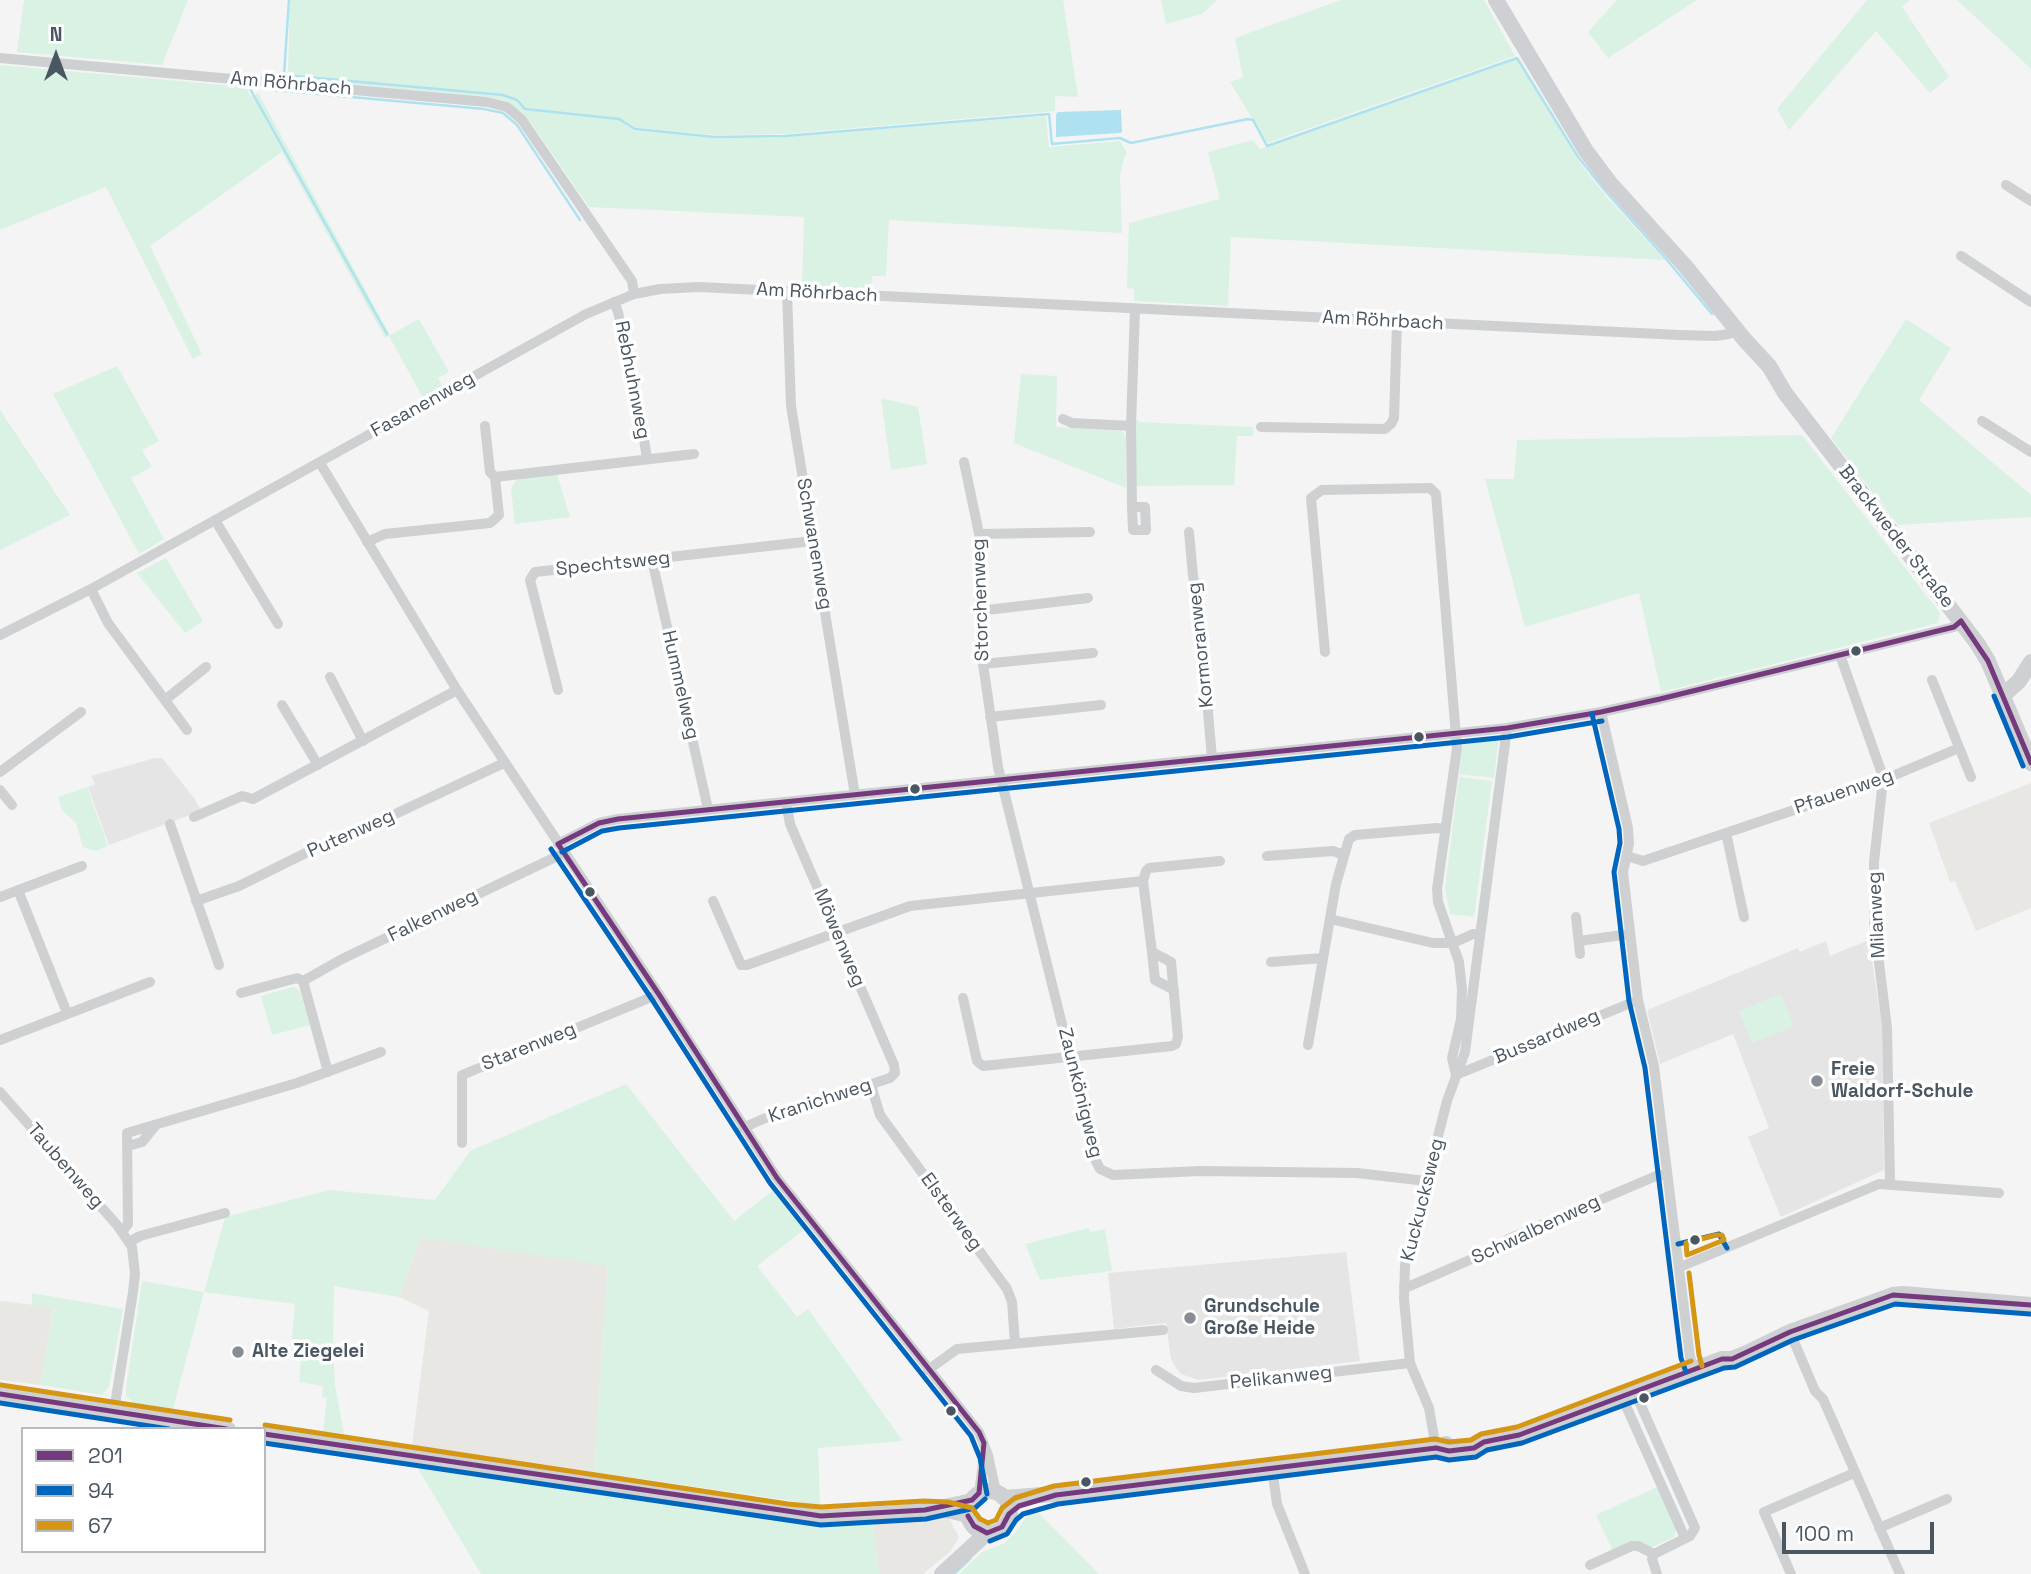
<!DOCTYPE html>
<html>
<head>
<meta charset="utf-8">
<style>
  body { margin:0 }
  #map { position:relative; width:2031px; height:1574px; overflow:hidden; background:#f4f4f4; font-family:"Space Grotesk",sans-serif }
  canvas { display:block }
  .legend { position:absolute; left:21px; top:1427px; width:245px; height:126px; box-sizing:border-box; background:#fff; border:2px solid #b7bbc0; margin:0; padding:9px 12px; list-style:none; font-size:21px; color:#4a5661 }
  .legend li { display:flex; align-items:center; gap:14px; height:35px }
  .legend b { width:35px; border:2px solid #b7bbc0 }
  .north { position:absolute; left:21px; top:21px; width:70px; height:70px; -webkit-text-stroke:5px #fff; paint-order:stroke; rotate:0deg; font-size:19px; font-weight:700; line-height:28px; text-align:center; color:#4a5661 }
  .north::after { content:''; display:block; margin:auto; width:24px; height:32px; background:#4a5661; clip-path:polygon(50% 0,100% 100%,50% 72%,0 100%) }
  .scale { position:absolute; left:1782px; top:1522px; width:152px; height:32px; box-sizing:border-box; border:4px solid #4a5661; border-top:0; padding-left:9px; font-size:21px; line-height:24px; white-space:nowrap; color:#4a5661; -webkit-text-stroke:5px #fff; paint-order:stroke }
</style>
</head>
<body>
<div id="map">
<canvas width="2031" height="1574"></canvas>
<ul class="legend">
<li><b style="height:9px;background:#743a7d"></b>201</li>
<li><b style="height:9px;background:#0065bd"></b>94</li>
<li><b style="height:9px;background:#d49613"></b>67</li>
</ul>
<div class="north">N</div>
<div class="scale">100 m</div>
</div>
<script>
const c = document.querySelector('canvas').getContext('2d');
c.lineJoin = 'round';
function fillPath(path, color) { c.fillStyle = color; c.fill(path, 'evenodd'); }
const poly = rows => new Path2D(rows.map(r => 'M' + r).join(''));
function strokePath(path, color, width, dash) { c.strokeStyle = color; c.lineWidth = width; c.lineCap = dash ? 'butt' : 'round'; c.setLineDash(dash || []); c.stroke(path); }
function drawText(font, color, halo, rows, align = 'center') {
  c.font = font + ' "Space Grotesk",sans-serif'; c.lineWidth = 7; c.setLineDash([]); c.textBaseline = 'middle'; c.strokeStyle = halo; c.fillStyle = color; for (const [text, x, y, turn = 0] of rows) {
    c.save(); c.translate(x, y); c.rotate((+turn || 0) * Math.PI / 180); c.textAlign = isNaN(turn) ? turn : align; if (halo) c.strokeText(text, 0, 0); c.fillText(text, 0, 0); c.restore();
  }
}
fillPath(poly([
  [2031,783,2031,908,1976,931,1955,881,1950,882,1929,823],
  [421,1237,608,1265,594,1472,412,1445,429,1311,399,1297],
  [0,1301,53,1307,41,1385,0,1380],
  [948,1516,959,1537,950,1552,923,1574,879,1574,872,1521]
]), '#e8e7e3');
fillPath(poly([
  [155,758,162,758,194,798,201,811,109,845,88,787,95,784,91,776],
  [1869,940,1882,1028,1884,1170,1781,1217,1748,1137,1769,1128,1733,1034,1660,1064,1647,1010,1798,948,1800,952,1826,941,1830,956],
  [1346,1252,1360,1361,1198,1380,1181,1374,1176,1368,1171,1359,1166,1323,1114,1329,1108,1273]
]), '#e6e5e6');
fillPath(poly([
  [24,0,188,0,162,65,17,52],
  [290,0,1063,0,1078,97,1055,96,1055,111,784,134,715,135,635,128,628,123,626,125,635,131,715,138,771,138,1046,116,1049,147,1120,141,1127,153,1124,158,1120,176,1122,233,889,220,886,276,872,276,871,289,802,286,804,217,589,207,531,123,509,102,488,97,269,77,270,73,281,74,282,72,288,72],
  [1161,0,1217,0,1202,14,1166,24],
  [1341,0,1484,0,1515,56,1267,143,1230,82,1243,78,1235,38],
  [1617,0,1697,0,1608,58,1588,32],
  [1867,0,1910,0,1902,7,1949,77,1930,93,1876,31,1789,130,1777,109],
  [1957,0,2031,0,2031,69,1997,37],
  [1517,59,1580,163,1605,195,1665,260,1231,237,1228,306,1134,301,1134,289,1127,288,1129,223,1220,199,1208,152,1253,140,1260,149],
  [0,65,246,87,251,97,258,93,390,335,419,319,449,372,438,378,443,387,423,398,389,336,385,338,282,152,150,246,202,354,193,359,106,187,0,230],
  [1906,319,1951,348,1919,400,2031,495,2031,517,1898,525,1831,438],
  [117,366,159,441,142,450,152,467,131,478,164,539,139,554,53,394],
  [1021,374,1057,376,1056,427,1121,431,1124,433,1126,438,1126,488,1014,443],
  [881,398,918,407,927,464,891,470],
  [0,410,70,515,0,550],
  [1135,418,1139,422,1253,427,1253,436,1237,436,1234,485,1135,486],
  [1802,435,1940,613,1938,623,1661,692,1639,593,1525,627,1485,479,1514,479,1517,440],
  [557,474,570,517,515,524,511,489,516,480,521,478],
  [166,558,203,621,185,633,137,573],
  [1499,737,1494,778,1459,774,1463,740],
  [1459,777,1492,781,1474,917,1450,914,1445,888],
  [87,787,108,846,96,851,83,847,76,823,62,810,58,797],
  [293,987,300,991,310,1025,272,1035,261,996],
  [1781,994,1794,1026,1752,1043,1739,1011],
  [626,1084,734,1221,775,1189,805,1229,757,1266,797,1317,808,1309,903,1441,818,1448,820,1505,594,1472,608,1266,421,1237,399,1297,334,1286,333,1344,335,1385,344,1434,323,1431,327,1398,322,1397,323,1386,299,1382,301,1360,290,1358,295,1304,204,1292,173,1409,133,1403,126,1396,126,1388,142,1281,204,1292,225,1217,330,1190,435,1200,470,1151],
  [1089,1228,1090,1232,1105,1229,1112,1271,1040,1280,1025,1244],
  [32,1293,123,1309,109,1387,102,1395,41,1385,53,1308,32,1306],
  [417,1467,786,1519,872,1521,879,1574,481,1574],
  [1657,1487,1677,1527,1674,1537,1650,1548,1636,1541,1613,1551,1596,1515],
  [1037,1511,1099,1574,959,1574,982,1552,1005,1543,1018,1529,1026,1517]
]), '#d9f2e3');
fillPath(poly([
  [1121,110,1122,132,1120,133,1056,137,1056,114,1058,112]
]), '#aee2f0');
strokePath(poly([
  [289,0,284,75,503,95,517,100,525,109,619,119,635,129,715,137,785,136,1049,114,1052,144,1120,138,1131,143,1248,119,1253,120,1267,146,1517,58,1578,157,1607,193,1667,260,1712,314],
  [249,87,387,334],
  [273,90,484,109,503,113,517,125,580,220],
  [954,1574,970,1559]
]), '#aee2f0', 2.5);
strokePath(poly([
  [0,58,487,102,507,107,522,120,632,281,634,294],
  [2006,185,2031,201],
  [1961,256,2031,302],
  [787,292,791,406,855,795],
  [614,302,618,312,638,400,647,459],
  [1063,419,1072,423,1131,426],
  [1982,421,2031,452],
  [485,426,490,472,495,477],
  [1261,427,1385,429,1391,424,1394,418,1397,322],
  [964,462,981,543,979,611,983,664,998,767,1096,1161,1100,1169,1113,1175,1200,1171,1357,1173,1426,1181],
  [320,463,457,690,660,996,777,1178,979,1432,988,1455,996,1492],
  [1132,507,1131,426,1135,309],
  [1132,507,1145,507,1146,530,1133,530,1132,507],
  [215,520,278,624],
  [1189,532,1193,576,1199,608,1212,758],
  [980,534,1090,532],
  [367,542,385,534,490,523,499,515,495,477,694,454],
  [652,560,708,809],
  [91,589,108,623,187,730],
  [979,611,1088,598],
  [0,635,91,589,586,314,634,294,660,289,699,287,1679,335,1715,336,1729,334,1736,329],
  [1325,652,1311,498,1322,490,1430,488,1436,494,1457,748,1437,889,1438,902,1459,962,1462,989,1461,1019,1452,1058,1456,1075,1638,1000],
  [1840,655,1881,771,1883,780,1874,862,1874,921,1887,1028,1890,1183],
  [983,664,1093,653],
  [330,677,363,741],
  [1932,680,1971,777],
  [558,690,530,580,535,572,813,541],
  [165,700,206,667],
  [282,705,318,765],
  [1601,712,1628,828,1629,844,1623,872,1638,1000,1654,1066,1690,1357,1694,1369],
  [990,717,1101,705],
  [0,772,81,712],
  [0,790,12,805],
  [194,817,242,796,253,799,457,690],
  [170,824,219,965],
  [1726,833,1744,917],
  [558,844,599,823,618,819,1507,728,1601,712,1660,699,1954,627,1961,621],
  [1267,856,1333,851,1344,855],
  [1627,856,1643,861,1883,780,1959,748],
  [18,890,67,1013],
  [0,897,82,866],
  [196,901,239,886,328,842,361,830,504,763],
  [713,901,741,965,747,965,910,906,1143,881],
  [1576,917,1580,954],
  [1330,919,1433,943,1453,943,1473,934,1480,934],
  [1579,941,1630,934],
  [1152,952,1155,980,1174,990],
  [1271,962,1323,958],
  [303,981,328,1072],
  [241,993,297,978,303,981,342,959,564,853],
  [963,998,977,1061,983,1066,1172,1046,1176,1044,1178,1037,1171,962,1152,952,1143,881,1146,871,1149,868,1220,861],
  [0,1040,150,982],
  [1308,1045,1336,884,1349,839,1355,835,1437,828,1445,829],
  [871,1085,880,1115,1007,1289,1012,1302,1015,1343],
  [0,1092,117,1225,132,1247,135,1274,133,1292,114,1411],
  [743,1128,763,1119,890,1078,895,1073,894,1065,790,824,786,802],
  [462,1143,462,1075,659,994],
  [128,1146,142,1142,155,1126],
  [122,1232,128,1224,127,1133,297,1083,381,1052],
  [129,1242,140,1236,225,1213],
  [1680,1267,1879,1184,1999,1193],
  [1404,1286,1410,1286,1504,1245,1508,1239,1656,1176,1667,1174],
  [1790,1332,1815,1391,1823,1399,1900,1574],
  [928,1370,957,1349,1163,1330],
  [1156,1370,1181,1386,1194,1388,1410,1363],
  [1635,1392,1695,1528,1690,1536,1654,1554,1652,1559,1657,1574],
  [1622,1397,1685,1538],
  [1436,1448,1429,1408,1410,1363,1404,1299,1405,1265,1447,1101,1465,1052,1507,728],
  [1272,1468,1277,1504,1305,1574],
  [979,1493,984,1456],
  [1879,1528,1947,1499],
  [1590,1565,1632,1546,1638,1546,1654,1554],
  [1791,1574,1764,1512,1854,1473]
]), '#ced0d2', 10);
strokePath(poly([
  [0,1394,229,1429],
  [264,1434,787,1513,821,1516,855,1515,925,1510,947,1511,968,1516],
  [940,1507,972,1500]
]), '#ced0d2', 14);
strokePath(poly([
  [1496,0,1586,151,1610,183,1686,267,1744,339,1769,366,1785,393,1977,643,1988,661,2031,763],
  [2002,693,2008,691,2019,681,2031,662],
  [1439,1448,1449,1451,1474,1448,1484,1442,1519,1435,1722,1359,1732,1359,1747,1353,1790,1332,1893,1295,1903,1294,2031,1305],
  '968 1512a21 21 0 1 1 42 0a21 21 0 1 1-42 0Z',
  [1004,1498,1092,1491,1439,1448,1446,1444],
  [942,1574,987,1533]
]), '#ced0d4', 16);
strokePath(poly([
  [1961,621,1988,661,2031,763],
  [558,844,599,823,618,819,1507,728,1601,712,1660,699,1954,627,1961,621],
  [558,844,660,996,777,1178,979,1432,984,1443,979,1493],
  [0,1394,227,1429],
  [264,1434,821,1516,925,1510,972,1500,979,1493],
  [968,1516,974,1526,987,1533,1002,1527,1009,1514,1019,1506,1056,1495,1436,1448,1449,1451,1474,1448,1484,1442,1519,1435,1722,1359,1732,1359,1790,1332,1893,1295,2031,1305]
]), '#743a7d', 5);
strokePath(poly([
  [1994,696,2023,766],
  [1592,714,1619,829,1620,843,1614,872,1629,1001,1645,1068,1681,1358,1686,1372],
  [551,849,653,1001,770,1183,971,1436,980,1458,987,1494],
  [562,852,602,831,619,828,1508,737,1602,721],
  [1678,1244,1719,1234,1727,1248],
  [0,1403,169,1429],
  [264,1443,821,1525,926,1519,975,1508,985,1499],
  [990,1541,1007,1534,1016,1520,1023,1514,1058,1504,1436,1457,1449,1460,1476,1457,1487,1450,1522,1443,1724,1368,1735,1367,1793,1340,1895,1304,2030,1314]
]), '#0065bd', 5);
strokePath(poly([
  [1716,1235,1722,1235,1724,1240,1687,1255,1686,1243,1716,1235],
  [1689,1273,1699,1355,1702,1366],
  [1,1385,230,1420],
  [265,1425,788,1504,821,1507,924,1501,948,1502,972,1508,980,1519,988,1523,996,1520,1002,1508,1015,1498,1054,1486,1435,1439,1449,1442,1471,1440,1481,1434,1517,1427,1691,1361]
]), '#d49613', 5);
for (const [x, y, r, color] of [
  [1856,651,6,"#4a5661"],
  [1419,737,6,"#4a5661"],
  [915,789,6,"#4a5661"],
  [590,892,6,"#4a5661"],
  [1817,1081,7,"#868d94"],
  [1695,1240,6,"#4a5661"],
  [1190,1318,7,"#868d94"],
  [238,1352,7,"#868d94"],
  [1644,1398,6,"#4a5661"],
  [951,1411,6,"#4a5661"],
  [1086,1482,6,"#4a5661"]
]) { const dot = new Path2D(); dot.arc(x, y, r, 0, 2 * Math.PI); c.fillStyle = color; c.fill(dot); strokePath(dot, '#fff', 2.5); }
drawText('19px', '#4a5661', '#fff', [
  ["Am Röhrbach",291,84,5],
  ["Am Röhrbach",817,293,3],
  ["Am Röhrbach",1383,321,3],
  ["Rebhuhnweg",632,380,79],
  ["Fasanenweg",423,405,-29],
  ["Brackweder Straße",1896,537,52],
  ["Schwanenweg",814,544,80],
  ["Spechtsweg",613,564,-6],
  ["Storchenweg",981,600,-92],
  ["Kormoranweg",1201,645,-96],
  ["Hummelweg",680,685,77],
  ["Pfauenweg",1844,792,-19],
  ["Putenweg",351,834,-24],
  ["Milanweg",1877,915,-93],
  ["Falkenweg",433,916,-26],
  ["Möwenweg",839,938,67],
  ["Bussardweg",1547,1037,-23],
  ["Starenweg",529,1047,-22],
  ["Zaunkönigweg",1080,1093,76],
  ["Kranichweg",820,1101,-18],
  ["Taubenweg",65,1166,49],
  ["Kuckucksweg",1423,1200,-76],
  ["Elsterweg",951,1212,54],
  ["Schwalbenweg",1536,1230,-25],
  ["Pelikanweg",1281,1378,-6]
]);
drawText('bold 19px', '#4a5661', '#fff', [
  ["Freie",1831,1070],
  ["Waldorf-Schule",1831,1092],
  ["Grundschule",1204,1307],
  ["Große Heide",1204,1329],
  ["Alte Ziegelei",252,1352]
], 'left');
</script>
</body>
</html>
